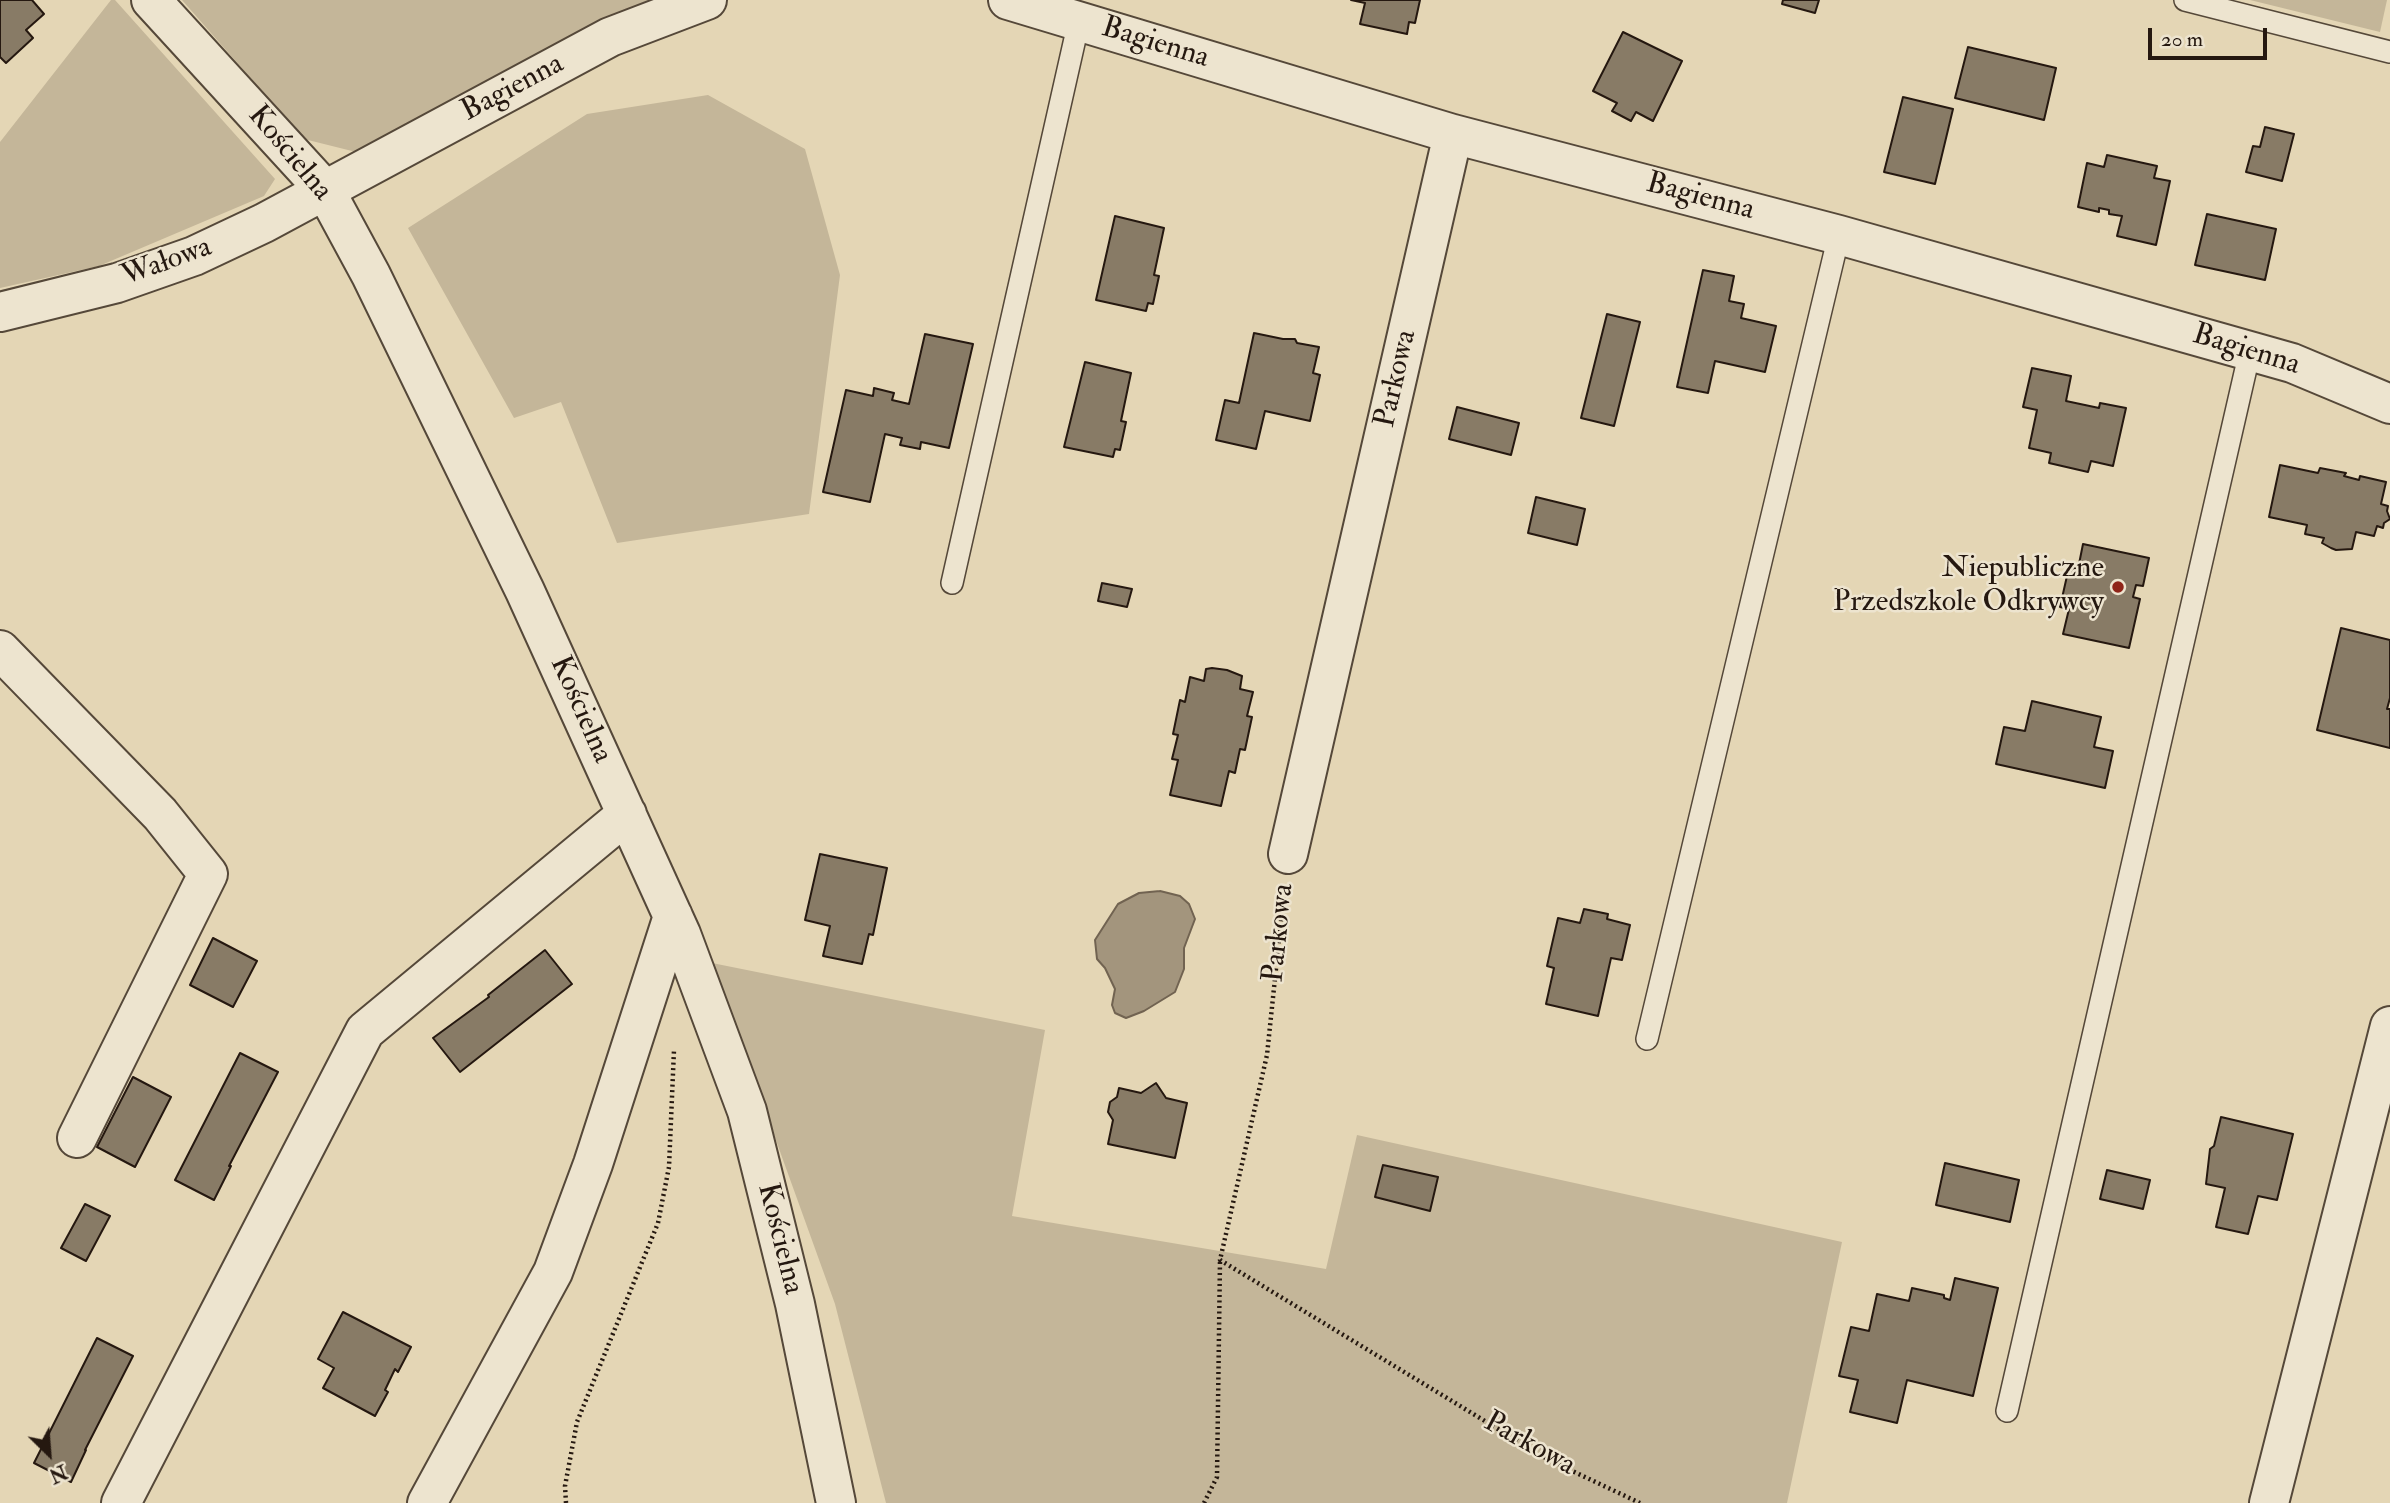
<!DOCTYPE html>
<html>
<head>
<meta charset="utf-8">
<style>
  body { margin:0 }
  #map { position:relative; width:2390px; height:1503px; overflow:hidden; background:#e4d6b5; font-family:"IM FELL Double Pica",serif }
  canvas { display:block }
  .north { position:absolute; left:14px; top:1419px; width:70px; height:70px; -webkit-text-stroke:5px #ede4cf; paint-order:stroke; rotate:155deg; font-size:19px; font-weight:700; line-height:28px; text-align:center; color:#251810 }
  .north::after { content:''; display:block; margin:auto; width:24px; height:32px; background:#251810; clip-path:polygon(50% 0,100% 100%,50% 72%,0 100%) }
  .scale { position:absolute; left:2148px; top:28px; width:119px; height:32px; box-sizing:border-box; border:4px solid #251810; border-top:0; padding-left:9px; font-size:21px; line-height:24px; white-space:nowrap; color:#251810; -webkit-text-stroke:5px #ede4cf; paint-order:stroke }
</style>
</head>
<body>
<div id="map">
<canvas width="2390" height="1503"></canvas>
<div class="north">N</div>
<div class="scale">20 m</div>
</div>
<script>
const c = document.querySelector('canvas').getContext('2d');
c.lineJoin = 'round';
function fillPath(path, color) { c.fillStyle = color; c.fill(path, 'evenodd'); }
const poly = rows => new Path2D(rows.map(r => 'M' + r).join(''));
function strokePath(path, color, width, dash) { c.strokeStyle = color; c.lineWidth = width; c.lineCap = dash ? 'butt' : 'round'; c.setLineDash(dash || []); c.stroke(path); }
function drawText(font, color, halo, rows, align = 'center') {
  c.font = font + ' "IM FELL Double Pica",serif'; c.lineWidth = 5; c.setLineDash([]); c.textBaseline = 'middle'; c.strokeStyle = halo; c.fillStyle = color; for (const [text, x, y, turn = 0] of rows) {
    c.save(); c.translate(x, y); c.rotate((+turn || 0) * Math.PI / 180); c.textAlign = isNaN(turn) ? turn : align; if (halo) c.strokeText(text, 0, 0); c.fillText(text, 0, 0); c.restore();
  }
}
fillPath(poly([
  [111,0,115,0,275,179,264,196,99,266,0,288,0,142],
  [182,0,661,0,605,17,356,152,304,139],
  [2250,0,2387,0,2380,32],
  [708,95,805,149,840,275,809,514,617,543,561,402,514,418,408,228,587,114],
  [712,963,1045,1030,1012,1216,1326,1269,1357,1135,1842,1242,1787,1503,886,1503,835,1304]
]), '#c4b699');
const water = poly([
  [1160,891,1180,896,1189,904,1195,919,1184,948,1184,969,1175,992,1144,1011,1126,1018,1115,1013,1112,1005,1115,989,1105,968,1097,959,1095,940,1118,904,1139,893,1160,891]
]);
fillPath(water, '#a3957d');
strokePath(water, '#716351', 2);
const building = poly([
  [0,0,32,0,44,14,26,30,33,38,6,63,0,57,0,0],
  [1351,0,1420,0,1415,23,1409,22,1407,34,1360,24,1365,3,1351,0],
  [1783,0,1819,0,1815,13,1782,4,1783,0],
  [1623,32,1682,61,1653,121,1636,112,1631,121,1612,111,1617,103,1593,91,1623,32],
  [1968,47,2056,68,2044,120,1955,98,1968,47],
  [1903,97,1953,109,1935,184,1884,172,1903,97],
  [2265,127,2294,134,2282,181,2246,172,2253,146,2260,147,2265,127],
  [2107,155,2157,166,2154,178,2170,181,2156,245,2117,236,2122,216,2109,214,2109,210,2099,208,2099,212,2078,207,2087,163,2104,167,2107,155],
  [2207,214,2276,229,2265,280,2195,265,2207,214],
  [1115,216,1164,228,1154,275,1159,276,1153,304,1148,303,1146,311,1096,300,1115,216],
  [1703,270,1734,276,1729,301,1744,304,1741,318,1776,326,1765,372,1715,361,1708,393,1677,387,1703,270],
  [1607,314,1640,322,1614,426,1581,418,1607,314],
  [1254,333,1283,339,1295,339,1297,343,1319,347,1313,373,1320,375,1310,421,1265,411,1256,449,1216,440,1225,400,1239,403,1254,333],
  [925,334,973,344,949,448,921,442,920,449,900,445,902,438,885,434,870,502,823,492,846,390,873,396,874,388,894,393,892,400,909,404,925,334],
  [1085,362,1131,373,1121,421,1126,422,1120,450,1115,449,1113,457,1064,447,1085,362],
  [2032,368,2071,376,2066,401,2099,408,2100,403,2126,408,2113,466,2091,461,2088,472,2049,463,2051,453,2029,448,2037,410,2023,407,2032,368],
  [1457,407,1519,423,1511,455,1449,439,1457,407],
  [2280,465,2318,473,2320,468,2346,473,2344,476,2359,480,2360,476,2386,482,2381,504,2388,506,2387,511,2390,519,2384,523,2383,528,2377,526,2374,536,2356,532,2352,549,2336,550,2331,548,2322,543,2324,538,2305,534,2307,525,2269,517,2280,465],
  [1536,497,1585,509,1577,545,1528,533,1536,497],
  [2083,544,2149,558,2143,586,2136,585,2133,597,2140,599,2129,648,2063,634,2069,609,2060,607,2069,567,2078,569,2083,544],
  [1102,583,1132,589,1127,607,1098,601,1102,583],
  [2341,628,2390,640,2390,698,2387,709,2390,709,2390,748,2317,730,2341,628],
  [1212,668,1227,670,1242,676,1240,689,1253,692,1247,716,1252,717,1245,750,1240,749,1235,773,1229,771,1221,806,1170,795,1178,760,1172,759,1178,735,1173,734,1180,700,1185,702,1190,677,1204,681,1206,669,1212,668],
  [2032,701,2101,717,2094,747,2113,751,2105,788,1996,764,2004,727,2025,731,2032,701],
  [820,854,887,868,873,935,869,934,862,964,823,956,830,926,805,920,820,854],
  [1584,909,1608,914,1607,919,1630,925,1622,960,1611,958,1598,1016,1546,1004,1554,968,1547,966,1558,918,1580,923,1584,909],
  [213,938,257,961,233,1007,190,985,213,938],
  [545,950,572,984,460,1072,433,1038,489,997,488,995,545,950],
  [240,1053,278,1072,229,1166,231,1166,214,1200,175,1180,240,1053],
  [133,1077,171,1097,135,1167,97,1147,133,1077],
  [1156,1083,1166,1098,1187,1103,1175,1158,1108,1144,1113,1120,1108,1112,1110,1102,1117,1097,1119,1088,1141,1093,1156,1083],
  [2221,1117,2293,1134,2277,1200,2258,1196,2248,1234,2216,1227,2225,1188,2206,1184,2210,1149,2214,1146,2221,1117],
  [1945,1163,2019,1180,2010,1222,1936,1205,1945,1163],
  [1383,1165,1438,1177,1430,1211,1375,1197,1383,1165],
  [2107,1170,2150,1180,2143,1209,2100,1199,2107,1170],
  [85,1204,110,1216,86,1261,61,1248,85,1204],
  [1955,1278,1998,1288,1973,1396,1907,1380,1897,1423,1850,1412,1858,1380,1839,1376,1851,1327,1869,1331,1877,1294,1909,1301,1912,1288,1944,1295,1944,1298,1950,1300,1955,1278],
  [343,1312,411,1347,398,1372,395,1369,385,1390,388,1392,375,1416,323,1388,334,1368,318,1359,343,1312],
  [97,1338,133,1356,85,1450,86,1450,71,1482,34,1463,97,1338]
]);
fillPath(building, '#887b66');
strokePath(building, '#251810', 2);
const service = poly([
  [2185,0,2390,52],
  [952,583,1079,21],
  [1647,1039,1839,235],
  [2007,1411,2250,351]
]);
const minor = poly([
  [151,0,325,190,371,275,525,591,681,934,747,1111,795,1304,836,1503],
  [1008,0,1453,134,1839,235,2292,363,2390,404],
  [0,312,117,283,194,256,264,223,610,37,707,0],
  [0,650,160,814,208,874,77,1138],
  [1288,854,1453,134],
  [121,1503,365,1031,627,814],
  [427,1503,553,1272,593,1164,673,916],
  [2269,1503,2390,1026]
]);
strokePath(service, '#554839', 24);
strokePath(minor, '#554839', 42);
strokePath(poly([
  [1284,892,1267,1055,1220,1260,1549,1460,1640,1503],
  [566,1503,565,1486,577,1422,658,1223,669,1167,674,1050],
  [1204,1503,1217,1477,1220,1261]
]), '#251810', 4.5, [2, 3.5]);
strokePath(service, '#ede4cf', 21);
strokePath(minor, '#ede4cf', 38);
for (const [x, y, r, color] of [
  [2118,587,7,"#8f2418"]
]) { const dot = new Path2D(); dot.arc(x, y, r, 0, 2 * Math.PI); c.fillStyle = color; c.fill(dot); strokePath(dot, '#ede4cf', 2.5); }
drawText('30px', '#251810', '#ede4cf', [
  ["Bagienna",1155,44,17],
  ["Bagienna",513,89,-28],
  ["Kościelna",289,154,50],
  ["Bagienna",1700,198,15],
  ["Wałowa",167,263,-20],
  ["Bagienna",2246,351,17],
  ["Parkowa",1397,379,-77],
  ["Kościelna",580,710,66],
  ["Parkowa",1280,933,-84],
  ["Kościelna",779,1239,76],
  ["Parkowa",1529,1445,29]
]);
drawText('30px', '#251810', '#ede4cf', [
  ["Niepubliczne",2104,570],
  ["Przedszkole Odkrywcy",2104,604]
], 'right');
</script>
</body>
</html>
